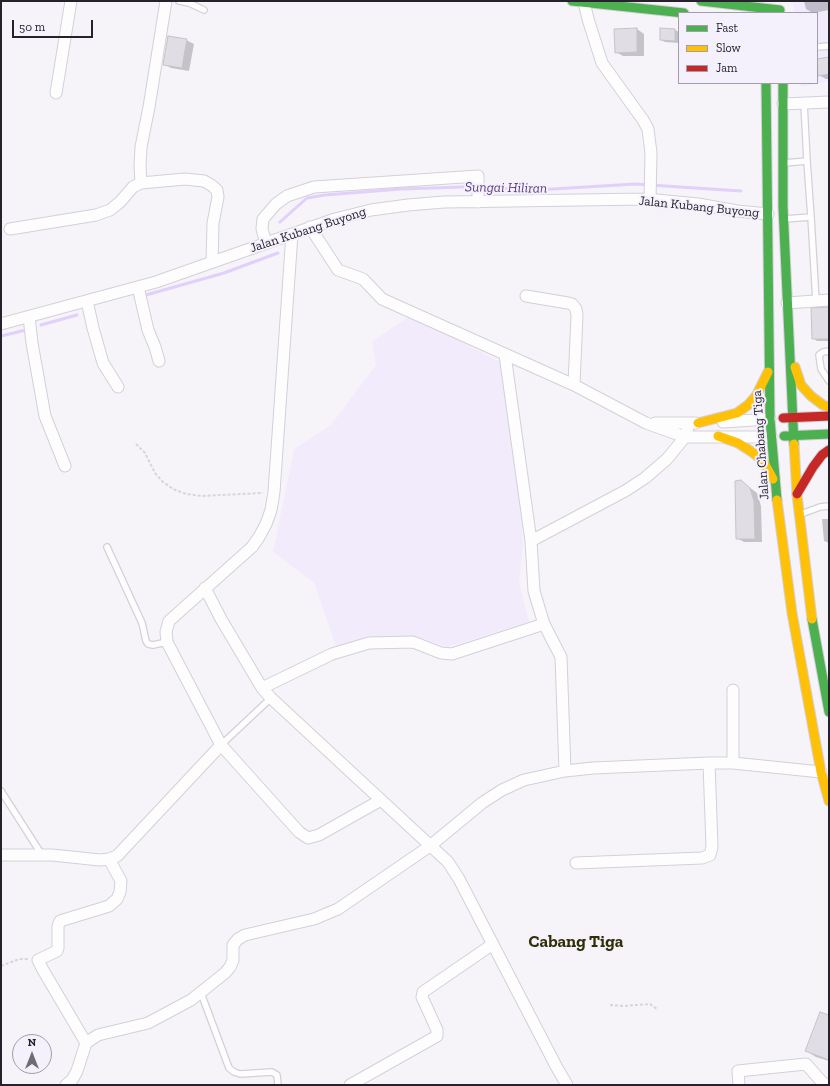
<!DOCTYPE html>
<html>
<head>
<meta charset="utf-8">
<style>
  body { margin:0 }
  #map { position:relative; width:830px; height:1086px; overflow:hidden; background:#f6f4f9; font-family:"Zilla Slab",serif }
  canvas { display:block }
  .frame { position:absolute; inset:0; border:2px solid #26222c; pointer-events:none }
  .legend { position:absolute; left:678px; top:12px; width:140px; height:72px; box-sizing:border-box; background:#f5f1fc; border:1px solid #a29ea9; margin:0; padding:5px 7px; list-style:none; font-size:12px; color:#26222c }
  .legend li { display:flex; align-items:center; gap:8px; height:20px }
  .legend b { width:20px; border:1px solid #a29ea9 }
  .north { position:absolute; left:12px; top:1034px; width:40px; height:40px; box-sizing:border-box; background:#f5f1fc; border:1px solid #a29ea9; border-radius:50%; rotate:0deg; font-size:11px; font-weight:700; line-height:16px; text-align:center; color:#26222c }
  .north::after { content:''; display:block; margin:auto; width:14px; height:18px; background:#6f6c74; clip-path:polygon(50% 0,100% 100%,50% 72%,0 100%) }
  .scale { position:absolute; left:12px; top:20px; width:81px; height:18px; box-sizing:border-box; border:2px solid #26222c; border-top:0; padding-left:5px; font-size:12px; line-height:14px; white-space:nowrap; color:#26222c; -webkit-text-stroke:3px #f5f1fc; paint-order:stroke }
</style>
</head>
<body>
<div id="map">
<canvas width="830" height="1086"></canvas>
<div class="frame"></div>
<ul class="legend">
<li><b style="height:5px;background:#4caf50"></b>Fast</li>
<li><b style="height:5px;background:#ffc107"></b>Slow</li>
<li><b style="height:5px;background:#c62828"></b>Jam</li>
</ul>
<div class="north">N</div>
<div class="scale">50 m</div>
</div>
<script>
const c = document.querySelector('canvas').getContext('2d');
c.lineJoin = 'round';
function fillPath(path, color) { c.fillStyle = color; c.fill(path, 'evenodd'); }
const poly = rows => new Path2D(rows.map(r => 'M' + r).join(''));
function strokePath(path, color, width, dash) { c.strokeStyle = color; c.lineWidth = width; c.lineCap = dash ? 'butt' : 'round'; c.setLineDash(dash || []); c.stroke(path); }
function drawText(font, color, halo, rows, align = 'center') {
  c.font = font + ' "Zilla Slab",serif'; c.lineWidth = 4; c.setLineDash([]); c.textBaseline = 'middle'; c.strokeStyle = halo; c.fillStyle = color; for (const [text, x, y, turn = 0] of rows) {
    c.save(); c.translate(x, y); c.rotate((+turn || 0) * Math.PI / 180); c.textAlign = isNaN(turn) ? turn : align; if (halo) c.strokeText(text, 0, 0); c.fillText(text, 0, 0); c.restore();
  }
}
fillPath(poly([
  [792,1,829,1,829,81,801,87,800,83,817,83,817,13,795,13],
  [411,315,500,362,520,487,523,546,519,581,529,622,447,647,415,636,336,646,314,583,273,552,294,449,331,425,376,365,372,342]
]), '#f2ebfc');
fillPath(poly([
  [804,1,829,1,829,10,813,13,806,9],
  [637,29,644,34,644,56,623,56,616,52],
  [661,29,675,30,679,32,679,43,665,42,661,40],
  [186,40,194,44,189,71,171,68,164,64],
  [829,58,829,79,826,79,819,75,817,60],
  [829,308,829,341,817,341,813,338],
  [741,481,757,493,761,506,762,542,744,542,737,538],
  [822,519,829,519,829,543,824,541],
  [829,1016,829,1061,816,1057,807,1051]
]), '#0003');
strokePath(poly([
  [481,188,536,190,635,184,741,191],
  [280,222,307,198,325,195,401,189,462,187,475,187],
  [146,295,224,273,278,253],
  [41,325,77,315],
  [1,336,26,330]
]), '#e1d0f9', 3);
const building = poly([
  [637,28,637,52,615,53,614,29,637,28],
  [660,28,675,29,675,41,660,40,660,28],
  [168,36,187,39,182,68,163,65,168,36],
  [829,57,829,74,818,76,817,59,829,57],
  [829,307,829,339,812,339,811,308,829,307],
  [741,480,750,488,754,501,755,539,736,539,735,481,741,480],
  [820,1012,829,1015,829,1060,805,1051,820,1012]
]);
fillPath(building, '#e1dde5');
strokePath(building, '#c5c2c9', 1);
const lane = poly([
  [179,1,189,3,204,10],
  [817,47,829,46],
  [807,161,811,217],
  [784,163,807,161,804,103],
  [784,219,811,217,816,301],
  [829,351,823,352,819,355,821,369,829,381],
  [801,514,820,507,829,506],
  [107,547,142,623,146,641,148,644,153,645,167,642],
  [221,745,271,698],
  [1,791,42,855],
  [201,993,229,1068,234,1072,240,1074,272,1072,277,1075,278,1085]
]);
const street = poly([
  [584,2,588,19,602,63,643,120,648,129,651,153,650,200],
  [56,93,71,1],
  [783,104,829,102],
  [141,183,140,166,141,147,149,107,166,1],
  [310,227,338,270,363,279,382,299,574,385,646,423,685,437,771,437],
  [10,229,96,215,110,210,120,202,133,187,141,183,185,179,204,181,211,185,217,190,218,197,213,223,212,262],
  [292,234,274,492,271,510,266,524,259,537,252,547,169,621,166,632,167,642,221,745,299,832,308,838,319,835,381,800,448,862,459,879,556,1066,567,1085],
  [266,243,262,229,263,219,276,204,287,196,314,187,478,176,478,202],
  [138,287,148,330,155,347,159,361],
  [526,296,568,303,572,304,576,309,577,315,574,385],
  [87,301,93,328,103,363,118,387],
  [787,303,829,300],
  [29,317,32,343,45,416,65,466],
  [1,324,156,282,335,219,371,210,408,205,444,202,646,199,698,204,737,211,768,214],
  [505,355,531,541,534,591,544,624,561,657,565,771],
  [723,422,770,419],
  [655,423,696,423],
  [531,541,625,491,645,478,667,459,685,437,689,424],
  [205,588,221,619,262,688,271,698,381,800],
  [262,688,332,654,369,643,413,642,441,653,452,654,544,624],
  [733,690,733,763],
  [1,855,52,855,100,860,109,859,117,856,221,745],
  [576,863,702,858,710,855,712,847,709,763],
  [86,1043,43,970,38,960,57,951,58,948,58,926,60,921,109,906,117,899,120,892,121,881,109,859],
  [66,1085,72,1080,77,1071,86,1043,98,1035,148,1023,191,1000,225,973,230,967,233,960,233,945,238,939,245,935,314,919,338,909,430,846,482,803,502,790,524,780,565,771,593,768,709,763,733,763,821,772],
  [350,1085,437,1036,437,1030,422,997,423,992,493,944],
  [739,1085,738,1071,806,1064,822,1082,826,1085]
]);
const fast = poly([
  [572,1,684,13],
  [701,1,780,10],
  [766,83,770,419,777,500],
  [783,83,783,207,794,444],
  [784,436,829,434],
  [812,619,829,712]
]);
const slow = poly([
  [795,367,801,385,811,396,823,405,829,407],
  [698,423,737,413,748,405,756,396,768,372],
  [718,436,738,443,752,452,763,461,773,479],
  [794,444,797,495,812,619],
  [777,500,792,613,821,772,829,801]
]);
const jam = poly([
  [783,418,829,416],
  [797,494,813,467,822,455,829,450]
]);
strokePath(lane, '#d3d0d7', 8);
strokePath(street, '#d3d0d7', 13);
strokePath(fast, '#d3d0d7', 11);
strokePath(slow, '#d3d0d7', 11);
strokePath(jam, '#d3d0d7', 11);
strokePath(poly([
  [136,444,145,453,155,473,163,482,173,489,186,494,202,496,263,493],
  [1,966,19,959,28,959],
  [610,1005,623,1006,650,1004,657,1009]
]), '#d7d5d8', 2, [3, 2]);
strokePath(lane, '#fefdfe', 5.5);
strokePath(street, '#fefdfe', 11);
strokePath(fast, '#4caf50', 9);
strokePath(slow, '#ffc107', 9);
strokePath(jam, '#c62828', 9);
drawText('13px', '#26222c', '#f5f1fc', [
  ["Jalan Kubang Buyong",699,207,6],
  ["Jalan Kubang Buyong",308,230,-18],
  ["Jalan Chabang Tiga",761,445,-94]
]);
drawText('italic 14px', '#5b3c7e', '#f5f1fc', [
  ["Sungai Hiliran",506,188,1]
]);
drawText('bold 17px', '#2f2f04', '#f5f1fc', [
  ["Cabang Tiga",576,942]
]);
</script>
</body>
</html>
